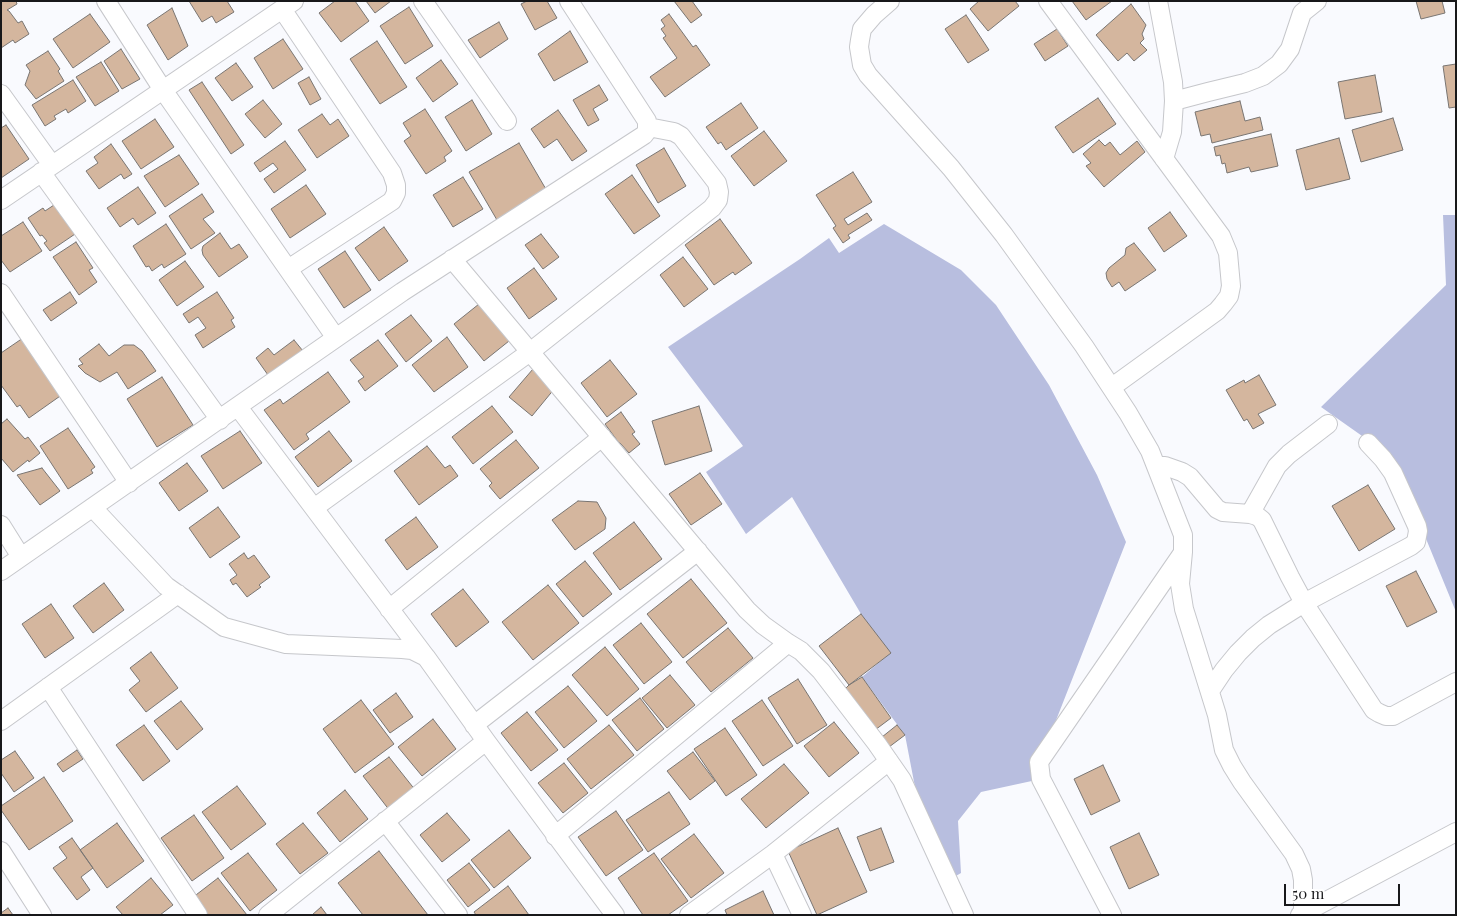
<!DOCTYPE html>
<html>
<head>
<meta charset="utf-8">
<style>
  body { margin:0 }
  #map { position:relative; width:1457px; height:916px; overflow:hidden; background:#f9fafe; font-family:"Playfair Display",serif }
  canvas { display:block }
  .frame { position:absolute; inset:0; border:2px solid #18181a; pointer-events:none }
  .scale { position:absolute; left:1284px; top:884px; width:116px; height:22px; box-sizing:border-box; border:2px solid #18181a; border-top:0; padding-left:6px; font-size:15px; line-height:18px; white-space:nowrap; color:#18181a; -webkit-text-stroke:4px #fff; paint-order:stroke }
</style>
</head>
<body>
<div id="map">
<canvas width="1457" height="916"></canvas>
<div class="frame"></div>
<div class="scale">50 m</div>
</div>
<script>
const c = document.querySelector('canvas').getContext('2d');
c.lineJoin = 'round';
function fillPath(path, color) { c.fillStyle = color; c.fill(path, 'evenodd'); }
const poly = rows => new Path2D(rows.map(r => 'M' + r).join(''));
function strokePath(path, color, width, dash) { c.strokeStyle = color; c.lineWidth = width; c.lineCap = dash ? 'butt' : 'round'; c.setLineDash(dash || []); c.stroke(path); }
fillPath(poly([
  [1443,215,1456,215,1456,612,1422,529,1382,450,1321,407,1446,285],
  [884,224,961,270,996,305,1049,385,1097,475,1126,542,1042,756,1041,779,981,792,958,821,961,873,949,880,915,787,905,735,862,677,890,653,861,614,792,497,746,534,706,472,743,446,668,347,800,259,829,238,839,253]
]), '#b8bedf');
const building = poly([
  [1,1,16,1,17,4,7,10,9,11,18,23,22,21,29,34,15,43,13,40,1,48,1,1],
  [189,1,227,1,234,12,216,23,212,16,202,22,189,1],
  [335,1,355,1,369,21,341,42,319,13,335,1],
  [366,1,391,1,375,13,366,1],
  [527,1,547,1,557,18,535,30,521,4,527,1],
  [674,1,692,1,702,15,691,23,674,1],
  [979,1,1015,1,1019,6,988,31,970,9,979,1],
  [1072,1,1112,1,1086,20,1072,1],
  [1416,1,1442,1,1445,13,1421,19,1416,1],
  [1131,4,1146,25,1142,34,1144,39,1140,43,1147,50,1134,61,1127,53,1118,61,1096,35,1131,4],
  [409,7,433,46,405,64,380,26,409,7],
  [172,8,188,46,168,60,147,25,172,8],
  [90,14,110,42,73,68,53,39,90,14],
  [669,14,693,47,696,45,710,65,665,97,650,77,677,58,663,38,666,36,661,29,665,26,661,20,669,14],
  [966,15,989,50,968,63,945,29,966,15],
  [499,22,508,39,480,58,468,40,499,22],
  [1057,29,1068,46,1045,61,1034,44,1057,29],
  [570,31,588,62,554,81,538,54,570,31],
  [283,39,303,69,273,89,254,58,283,39],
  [377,41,407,87,380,104,350,59,377,41],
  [121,49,140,79,122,89,104,61,121,49],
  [48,51,60,69,58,71,64,81,36,99,25,85,30,71,26,65,48,51],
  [441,60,458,84,433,102,416,78,441,60],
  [101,62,119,91,95,106,76,77,101,62],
  [236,63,253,87,232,101,215,78,236,63],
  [1456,64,1456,107,1449,108,1443,66,1456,64],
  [1375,75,1382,112,1345,119,1338,82,1375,75],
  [309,77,321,99,310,105,298,83,309,77],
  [73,80,86,101,68,113,66,109,54,116,56,119,45,126,32,105,73,80],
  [202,82,244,145,231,154,189,90,202,82],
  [599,85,608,100,593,109,599,120,588,126,573,100,599,85],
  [1098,98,1116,124,1073,153,1055,127,1098,98],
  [263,100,282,124,265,138,245,114,263,100],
  [472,100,492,134,466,151,445,117,472,100],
  [1240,101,1245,121,1260,117,1263,130,1212,143,1210,134,1201,136,1195,112,1240,101],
  [741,103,758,128,726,150,721,142,718,144,706,127,741,103],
  [425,109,452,151,444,157,446,161,426,174,404,141,411,136,403,123,425,109],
  [558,110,587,151,572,161,557,139,544,148,531,129,558,110],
  [322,114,330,125,338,119,349,136,317,158,298,130,322,114],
  [1393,118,1403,150,1361,162,1352,130,1393,118],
  [155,119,174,147,141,169,122,141,155,119],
  [6,125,29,159,1,178,1,128,6,125],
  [764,131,787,161,754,186,731,156,764,131],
  [1271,134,1278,166,1251,172,1249,167,1227,173,1225,163,1222,164,1220,155,1216,156,1214,147,1271,134],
  [1339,138,1350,179,1306,190,1296,150,1339,138],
  [1099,140,1105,146,1110,142,1120,155,1137,141,1145,152,1104,187,1086,166,1091,163,1083,154,1099,140],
  [285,141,306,170,274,193,264,179,278,169,273,163,260,172,254,163,285,141],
  [519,143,547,191,497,220,469,172,519,143],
  [111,144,132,174,124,179,121,174,99,189,86,171,98,163,94,157,111,144],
  [664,148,686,186,658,203,636,165,664,148],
  [179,155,199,184,165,207,144,176,179,155],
  [853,172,872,202,844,219,848,225,867,213,872,220,848,235,850,238,843,243,833,228,836,226,816,195,853,172],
  [632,175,660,216,634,234,605,194,632,175],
  [463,177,483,209,453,227,433,195,463,177],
  [306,185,326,214,290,238,271,209,306,185],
  [138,187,156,213,138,225,133,218,120,227,107,208,138,187],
  [202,194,214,212,203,219,215,233,191,249,169,216,202,194],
  [54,205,60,214,78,232,50,251,44,243,47,241,42,235,40,236,28,218,43,208,45,211,54,205],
  [1170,212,1187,236,1164,252,1148,228,1170,212],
  [720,219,752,263,735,275,733,272,714,285,685,245,720,219],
  [23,222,42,251,10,272,1,260,1,236,23,222],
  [166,224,186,254,164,268,162,264,152,271,149,266,146,267,133,246,166,224],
  [384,227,408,261,379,281,355,248,384,227],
  [220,233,231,249,239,244,248,257,219,277,203,255,202,250,203,246,220,233],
  [541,234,559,257,543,269,525,245,541,234],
  [76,242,93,268,89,270,97,282,79,295,53,257,76,242],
  [1134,243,1156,270,1125,291,1119,282,1112,287,1107,279,1106,273,1109,268,1125,255,1126,248,1134,243],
  [345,251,371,290,344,308,318,269,345,251],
  [683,257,708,289,684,307,660,275,683,257],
  [185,261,204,287,177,306,159,280,185,261],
  [534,268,557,299,529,319,507,288,534,268],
  [70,292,77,303,51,321,43,310,70,292],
  [217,292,234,318,231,320,235,327,203,348,195,335,206,328,198,317,189,323,183,314,217,292],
  [479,304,509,341,484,361,454,324,479,304],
  [411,315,432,341,406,362,385,334,411,315],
  [447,337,468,367,434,392,412,365,447,337],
  [23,338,63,394,29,418,20,405,17,407,1,385,1,353,23,338],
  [294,340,303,351,268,375,256,358,268,348,274,355,294,340],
  [378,340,398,366,365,391,358,381,364,377,350,360,378,340],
  [99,344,109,356,124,345,134,345,142,351,156,371,128,389,117,372,100,382,85,373,78,366,83,364,79,359,99,344],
  [610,360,637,394,607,417,581,383,610,360],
  [533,369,555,388,532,416,509,397,533,369],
  [328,372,350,402,306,434,309,439,294,450,264,410,280,399,283,404,328,372],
  [1259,375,1276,405,1258,414,1264,423,1253,429,1247,419,1244,421,1226,390,1244,380,1245,383,1259,375],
  [162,377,193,425,157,447,127,399,162,377],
  [492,406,513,432,473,464,452,437,492,406],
  [699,406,712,451,665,465,652,421,699,406],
  [621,412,635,432,632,434,640,444,629,453,620,443,619,443,605,424,621,412],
  [7,419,25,439,28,437,40,453,29,462,28,460,13,472,1,458,1,424,7,419],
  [68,428,95,467,91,470,93,473,68,489,40,446,68,428],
  [240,431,262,463,223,489,201,456,240,431],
  [329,431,352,461,318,487,295,457,329,431],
  [516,440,539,468,500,499,489,486,492,483,480,469,516,440],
  [427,446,445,468,450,465,458,476,419,505,394,471,427,446],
  [187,463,208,491,179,511,159,483,187,463],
  [42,468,60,491,40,505,17,475,42,468],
  [700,473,722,504,691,525,669,494,700,473],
  [1368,485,1395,529,1359,551,1332,506,1368,485],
  [578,501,597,502,606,518,605,529,575,550,552,520,578,501],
  [218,507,240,537,210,558,189,528,218,507],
  [416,517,438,547,407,570,385,540,416,517],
  [634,522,662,559,620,590,593,553,634,522],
  [244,553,248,559,254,555,270,577,259,585,261,587,247,597,236,583,233,585,230,580,237,575,229,564,244,553],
  [585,561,612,594,583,617,556,584,585,561],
  [1416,571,1437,612,1407,627,1386,586,1416,571],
  [691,579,727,623,683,658,647,614,691,579],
  [104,583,124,610,93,633,73,606,104,583],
  [548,585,579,623,533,660,502,622,548,585],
  [463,589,489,622,456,647,431,614,463,589],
  [51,604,74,638,45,658,22,624,51,604],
  [861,614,891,653,849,685,819,646,861,614],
  [641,623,672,662,644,684,613,645,641,623],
  [728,628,753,658,711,692,686,662,728,628],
  [605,647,639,689,607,716,572,675,605,647],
  [151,652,178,688,146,712,129,690,140,681,130,668,151,652],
  [670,675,695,705,667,728,642,698,670,675],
  [862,677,891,718,875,730,845,689,849,685,862,677],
  [798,679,827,725,797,744,768,698,798,679],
  [568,686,597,721,564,748,535,712,568,686],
  [396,693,413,717,390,733,373,710,396,693],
  [640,698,664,729,637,751,612,720,640,698],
  [361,700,394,744,355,773,323,729,361,700],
  [762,700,793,746,763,766,732,721,762,700],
  [181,701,203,729,177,750,154,721,181,701],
  [527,712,558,750,531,771,501,733,527,712],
  [433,719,456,749,422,776,398,747,433,719],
  [834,722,859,753,829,777,804,746,834,722],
  [144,725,170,761,143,781,116,745,144,725],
  [609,725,634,755,591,789,567,759,609,725],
  [897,725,905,735,889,747,882,737,897,725],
  [725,728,757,775,726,796,694,749,725,728],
  [77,750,83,759,63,772,57,764,77,750],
  [15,751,34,778,14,792,1,773,1,760,15,751],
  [693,752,715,781,690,800,667,771,693,752],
  [389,757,416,791,390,811,363,776,389,757],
  [564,763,588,793,563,813,538,783,564,763],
  [784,764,809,793,766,828,741,799,784,764],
  [1103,765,1120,801,1091,815,1074,779,1103,765],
  [44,777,73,821,29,850,1,810,1,806,44,777],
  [237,786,266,824,231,850,202,812,237,786],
  [345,790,368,819,340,842,317,813,345,790],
  [669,792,690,824,648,852,626,820,669,792],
  [616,811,643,850,606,876,578,837,616,811],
  [447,813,470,840,442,862,420,835,447,813],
  [194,815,224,858,192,881,161,838,194,815],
  [117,823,144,861,107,888,80,850,117,823],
  [303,823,328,853,300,874,276,844,303,823],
  [838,828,867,892,817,915,788,851,838,828],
  [881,828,894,862,870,871,857,837,881,828],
  [509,830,531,858,494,888,471,860,509,830],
  [1139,833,1159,875,1129,889,1110,847,1139,833],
  [694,834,724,873,691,898,661,859,694,834],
  [72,838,93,868,81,877,90,890,77,900,53,868,67,858,59,847,72,838],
  [379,851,428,915,363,915,338,883,379,851],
  [248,853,277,890,250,911,221,873,248,853],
  [654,853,688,901,668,915,643,915,618,878,654,853],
  [469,863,490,890,468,907,447,880,469,863],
  [151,878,173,905,160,915,123,915,116,907,151,878],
  [218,878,247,915,205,915,192,898,218,878],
  [508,886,529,915,476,915,474,912,508,886],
  [763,891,774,915,727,915,725,910,763,891],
  [321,907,327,915,312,915,321,907],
  [8,908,13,915,1,915,1,913,8,908]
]);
fillPath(building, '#d4b69e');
strokePath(building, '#797572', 1);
const minor = poly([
  [106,1,163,90,336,338],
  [423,1,507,121],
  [890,1,874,15,862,29,860,40,859,47,862,65,868,75,951,168,1004,235,1084,346,1128,413,1150,451,1183,535,1183,552,1180,584,1184,609,1217,715,1224,750,1232,766,1242,782,1294,854,1301,869,1303,880,1303,915],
  [1048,1,1221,236,1228,253,1231,286,1229,296,1223,304,1217,311,1112,387],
  [1158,1,1173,82,1174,101,1172,132,1164,159],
  [282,9,392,173,396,185,396,193,392,201,288,269],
  [1,94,52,165],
  [1174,101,1208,92,1245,83,1263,76,1279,64,1290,49,1302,13,1317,1],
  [41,172,220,420],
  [1,200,294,1],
  [452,259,747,610,763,625,788,643,801,651,821,671,877,744,902,780,964,915],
  [1,293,129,483],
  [238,407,425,656],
  [1156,466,1165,466,1182,472,1190,477,1217,509,1223,512,1250,514,1257,516,1262,520,1290,577,1304,603,1374,710,1379,713,1386,716,1393,716,1456,682],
  [93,508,166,586,224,627,286,644,402,649,412,650,426,657,486,741,615,915],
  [314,508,530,352,712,208,718,200,719,192,717,183,681,136,674,132,648,127],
  [1250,514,1277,466,1289,454,1328,424],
  [1,525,21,557],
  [1,571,402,292,644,135,647,131,647,121,569,1],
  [389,609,602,437],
  [48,687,198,915],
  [1210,691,1224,670,1238,653,1253,638,1269,625,1304,603,1411,546,1416,542,1418,531,1417,526,1393,473,1383,459,1368,443],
  [1,721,178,594],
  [474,725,698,551],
  [385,821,458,915],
  [555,836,788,643],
  [1,851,42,915],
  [773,854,802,915],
  [268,915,486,741],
  [689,915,773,854,889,761],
  [1112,915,1041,779,1039,762,1182,554],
  [1300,915,1456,832]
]);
strokePath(minor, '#c6c7cb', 20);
strokePath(minor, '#fff', 18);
</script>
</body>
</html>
